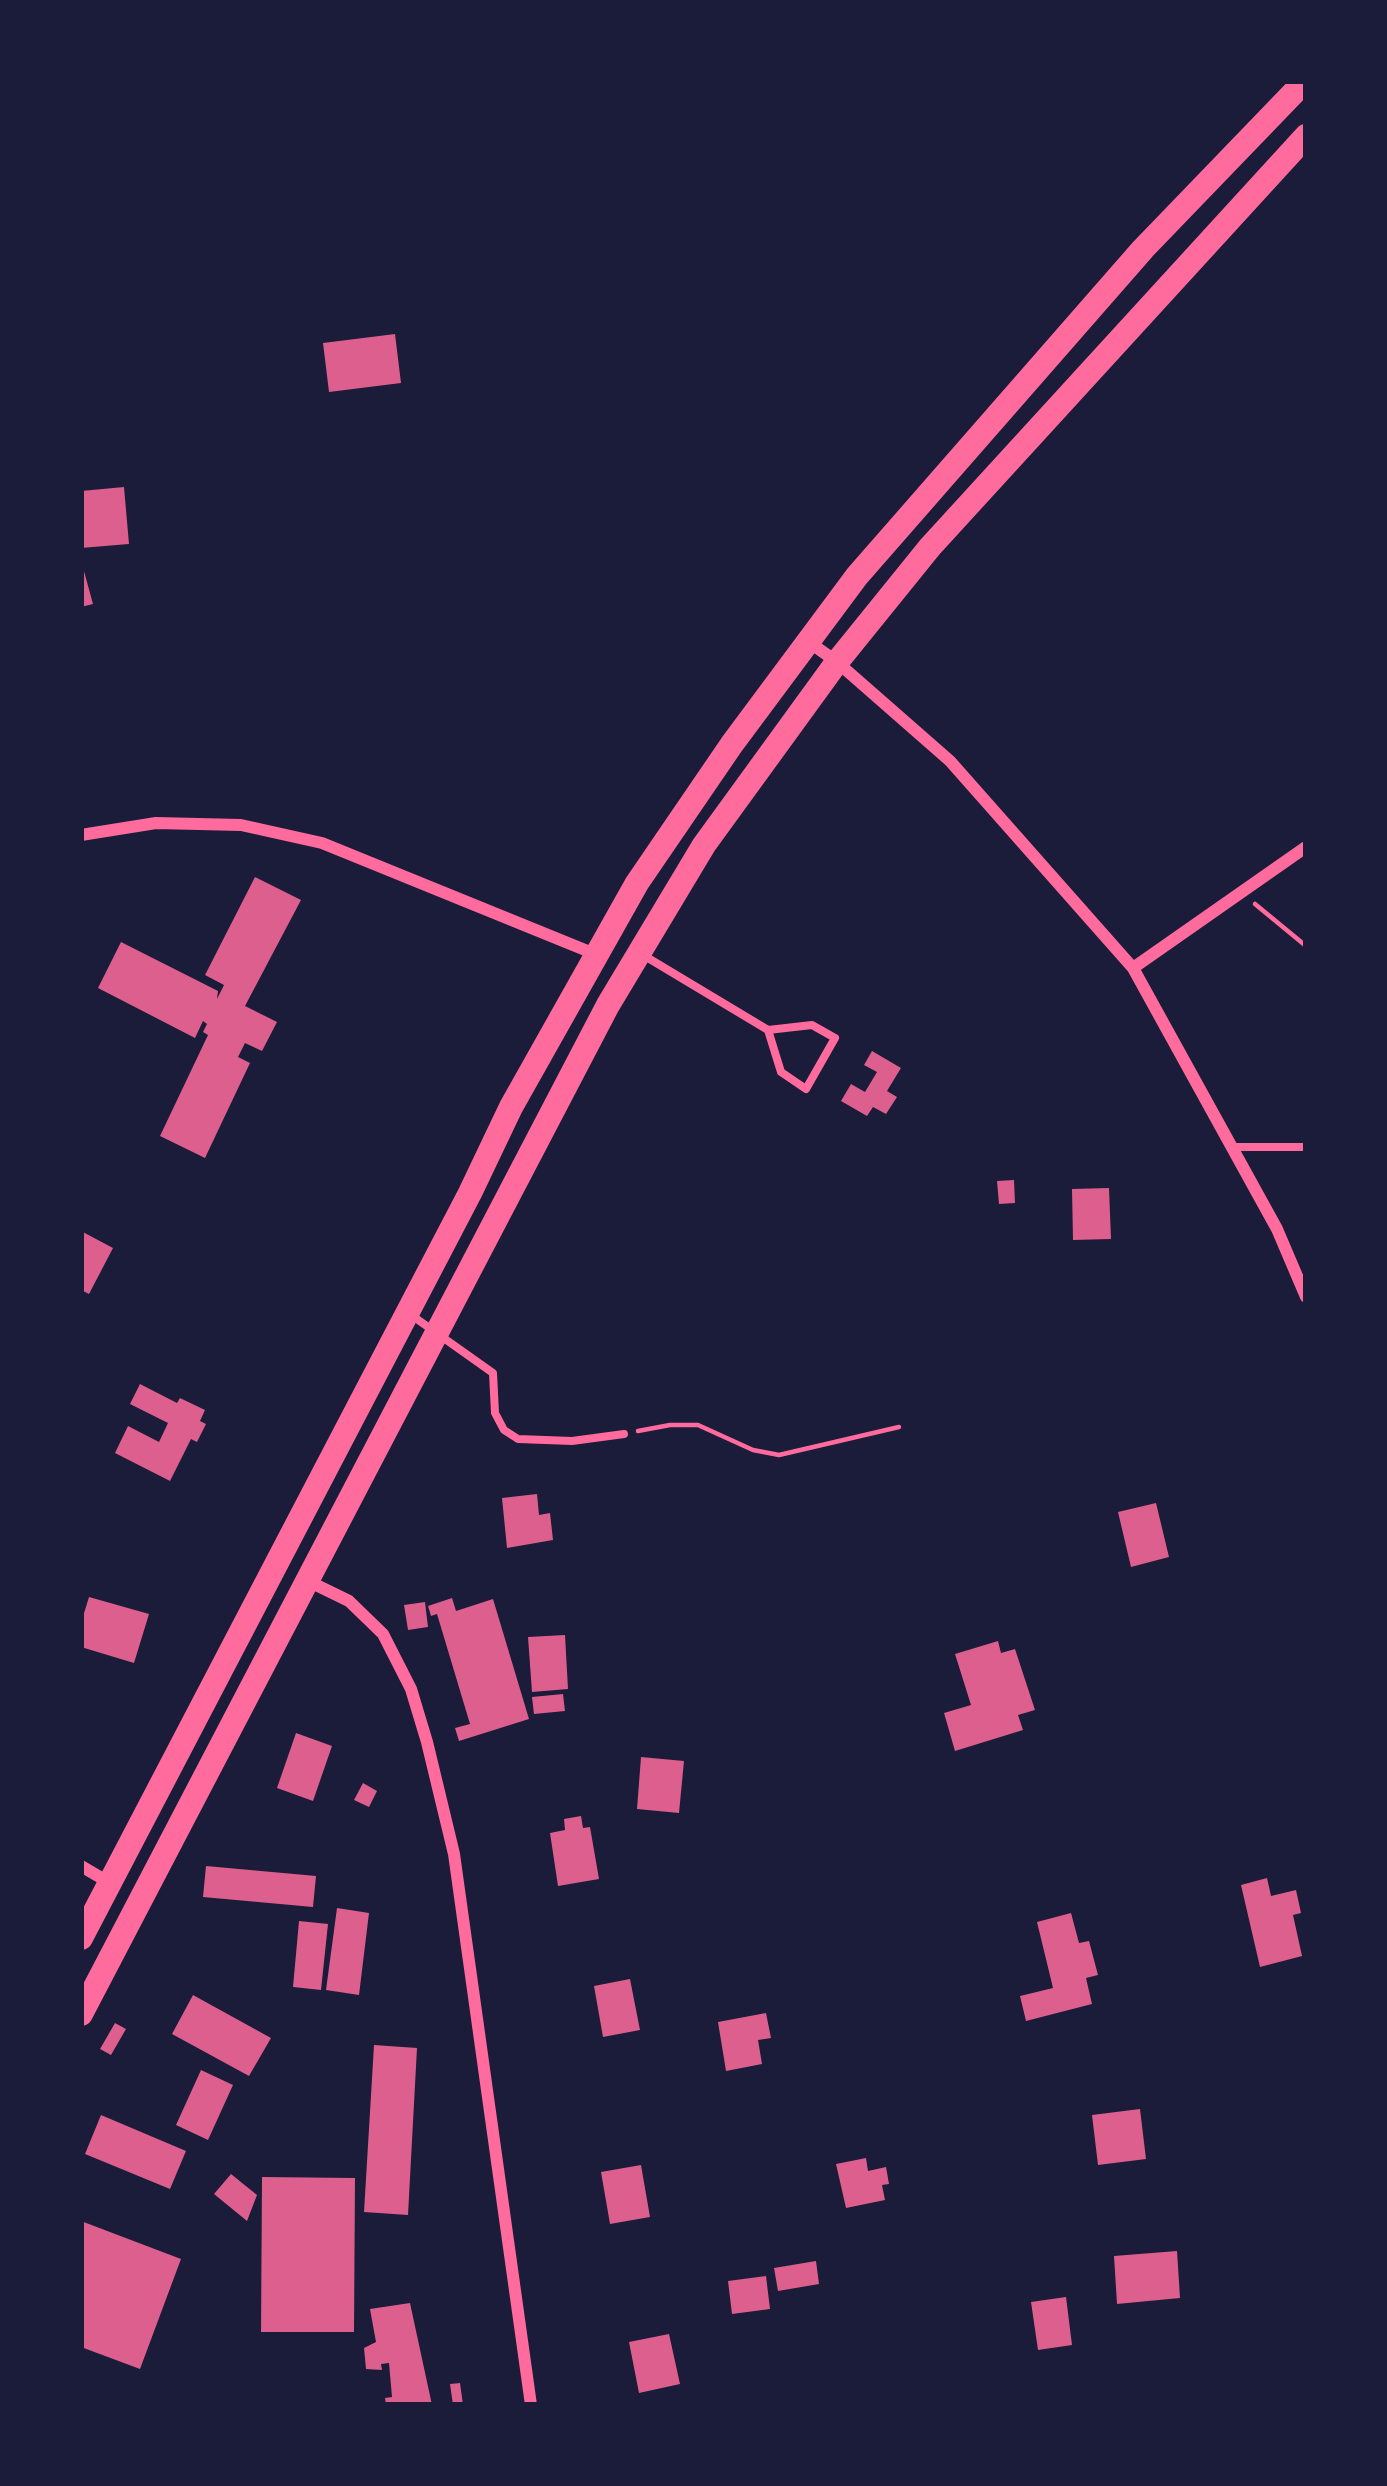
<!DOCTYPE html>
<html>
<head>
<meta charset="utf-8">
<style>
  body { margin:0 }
  #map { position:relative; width:1387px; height:2486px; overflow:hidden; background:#1b1b3a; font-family:"DM Sans",sans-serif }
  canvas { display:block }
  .frame { position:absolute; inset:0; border:84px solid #1b1b3a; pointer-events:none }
</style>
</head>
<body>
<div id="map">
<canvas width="1387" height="2486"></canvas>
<div class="frame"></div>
</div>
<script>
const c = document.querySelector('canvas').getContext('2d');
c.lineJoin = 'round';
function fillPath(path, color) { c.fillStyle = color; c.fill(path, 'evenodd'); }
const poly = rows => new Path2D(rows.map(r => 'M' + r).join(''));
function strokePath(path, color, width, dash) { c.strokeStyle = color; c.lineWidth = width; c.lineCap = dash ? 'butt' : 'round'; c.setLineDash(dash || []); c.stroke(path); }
fillPath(poly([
  [395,334,401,383,329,392,323,343],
  [124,487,129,544,81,548,81,491],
  [81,560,93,604,81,607],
  [255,877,301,900,245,1006,277,1022,262,1051,245,1043,238,1057,250,1063,205,1158,160,1136,208,1035,203,1032,207,1024,203,1021,195,1038,98,988,121,942,218,991,217,999,224,985,205,975],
  [872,1051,901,1068,887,1091,897,1097,886,1114,873,1107,867,1116,841,1101,851,1084,865,1092,877,1072,864,1065],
  [1014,1180,1015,1203,999,1204,997,1181],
  [1109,1188,1111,1239,1073,1240,1072,1189],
  [81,1231,113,1248,89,1294,81,1290],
  [140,1384,177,1403,180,1398,205,1410,200,1421,206,1424,197,1442,191,1439,170,1481,115,1453,128,1426,159,1442,168,1423,130,1404],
  [537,1494,539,1515,550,1513,553,1540,507,1548,502,1498],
  [1156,1503,1169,1557,1131,1567,1118,1512],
  [89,1597,149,1614,134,1663,81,1647,81,1623],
  [452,1598,456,1611,493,1599,529,1719,459,1741,455,1728,470,1724,437,1614,431,1616,428,1606],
  [425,1602,428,1627,408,1630,404,1605],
  [565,1635,568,1689,532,1692,528,1637],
  [998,1641,1001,1653,1015,1649,1035,1710,1018,1715,1023,1730,955,1751,944,1713,971,1705,955,1654],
  [563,1694,565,1711,534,1714,532,1697],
  [296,1733,332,1746,313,1801,277,1788],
  [641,1757,684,1761,679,1813,637,1809],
  [363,1783,377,1791,369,1807,354,1800],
  [581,1816,583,1828,590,1827,599,1879,558,1886,550,1833,565,1830,564,1819],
  [206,1866,316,1876,313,1907,203,1897],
  [1267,1878,1271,1896,1296,1890,1301,1913,1293,1915,1302,1956,1260,1967,1241,1885],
  [337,1908,369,1913,359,1995,326,1990],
  [1071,1913,1079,1943,1089,1941,1098,1975,1086,1978,1092,2004,1026,2021,1020,1996,1053,1988,1037,1922],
  [299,1921,328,1924,321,1990,293,1987],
  [630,1979,640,2030,603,2037,594,1986],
  [193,1995,271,2038,249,2076,172,2034],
  [766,2013,771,2038,758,2040,762,2064,726,2071,718,2022],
  [115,2023,126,2029,111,2055,100,2049],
  [374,2045,417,2048,408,2215,364,2212],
  [201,2070,233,2085,208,2140,176,2125],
  [1140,2109,1146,2159,1098,2165,1092,2115],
  [101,2115,186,2151,170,2189,85,2154],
  [866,2158,868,2171,886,2167,889,2184,882,2185,885,2200,846,2208,836,2164],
  [641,2165,650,2217,610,2224,601,2172],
  [231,2174,257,2195,247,2221,214,2194],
  [262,2177,355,2178,354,2332,261,2332],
  [81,2221,181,2259,140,2369,81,2347],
  [1177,2251,1180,2298,1117,2304,1114,2256],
  [816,2261,819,2284,778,2291,774,2268],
  [766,2276,770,2309,732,2314,728,2281],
  [1066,2297,1072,2345,1038,2350,1031,2302],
  [410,2303,432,2405,386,2405,385,2398,392,2397,389,2363,381,2364,382,2370,366,2369,364,2348,376,2342,370,2309],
  [669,2334,680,2384,639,2393,629,2342],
  [460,2383,463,2405,453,2405,450,2384]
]), '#dd5f8e');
strokePath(poly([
  [1255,904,1306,946],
  [638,1431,670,1425,698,1425,753,1450,779,1455,899,1427]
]), '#ff6b9d', 4.5);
strokePath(poly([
  [643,955,768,1030,781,1072,806,1089,835,1038,812,1025,768,1030],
  [1233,1147,1306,1147],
  [414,1317,493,1373,495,1413,504,1430,518,1439,572,1441,624,1434]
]), '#ff6b9d', 8);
strokePath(poly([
  [809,642,837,662,950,761,1133,968,1277,1229,1306,1297],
  [81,835,156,823,241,825,322,843,595,954],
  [1133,968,1306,847],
  [310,1582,349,1601,383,1634,411,1689,427,1742,454,1854,531,2405],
  [81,1866,110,1883]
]), '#ff6b9d', 12);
strokePath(poly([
  [81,1938,470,1193,511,1107,637,883,732,744,857,576,1143,249,1305,81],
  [81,2014,608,1005,704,845,837,662,930,547,1306,136]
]), '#ff6b9d', 24);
</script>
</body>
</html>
